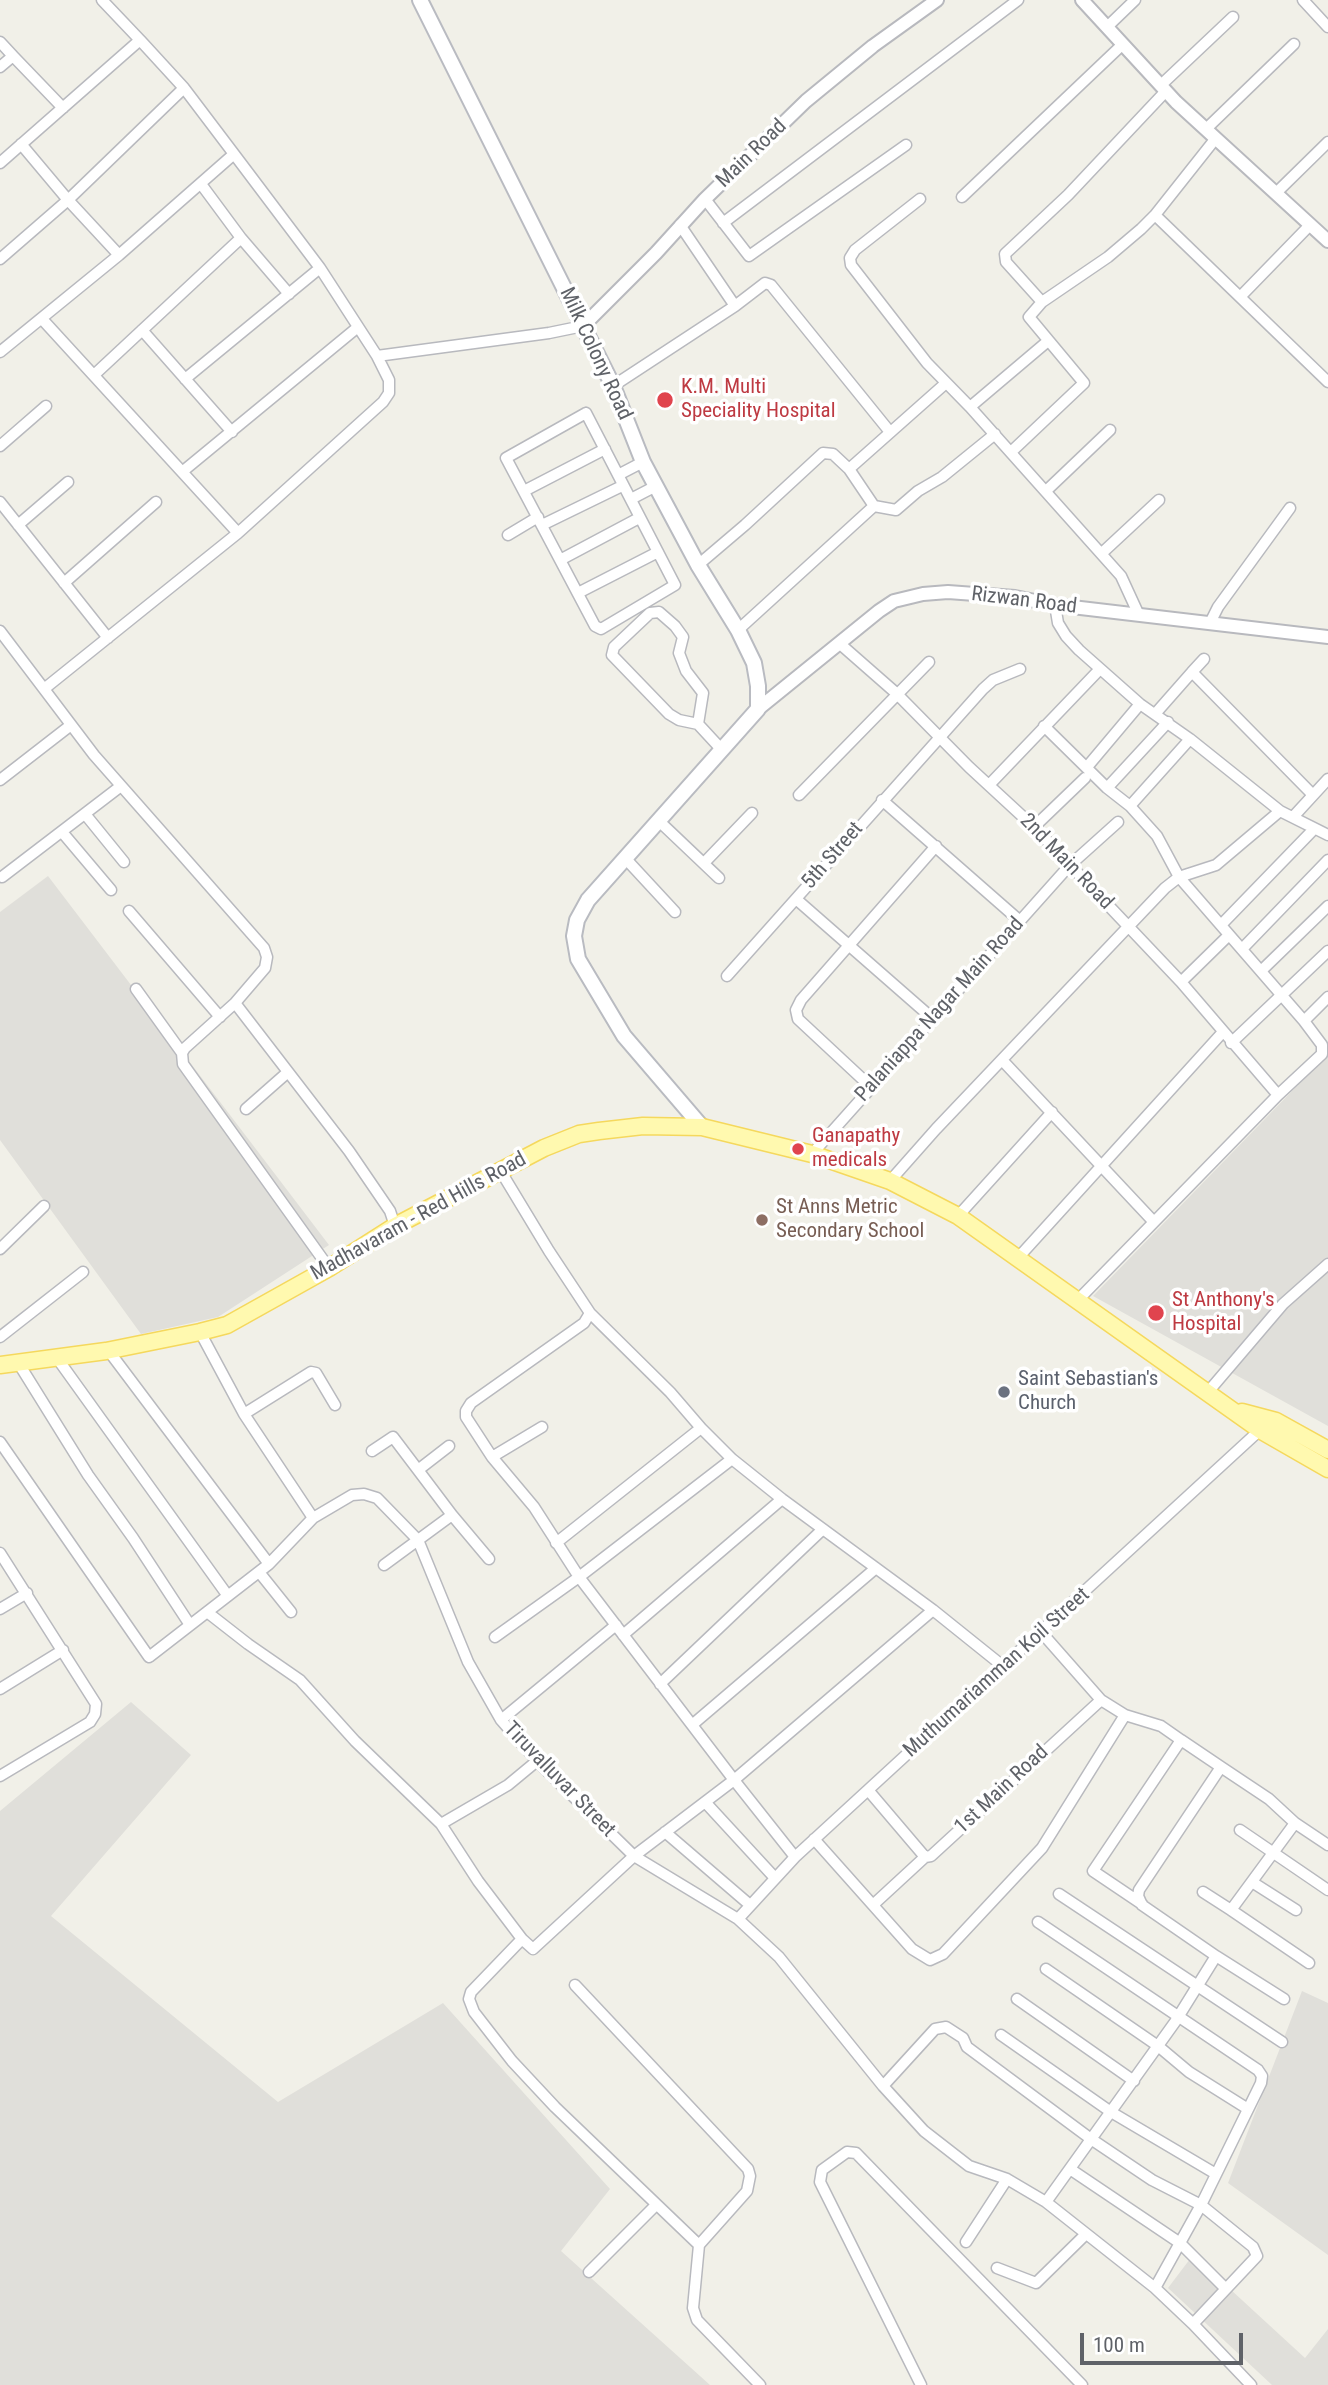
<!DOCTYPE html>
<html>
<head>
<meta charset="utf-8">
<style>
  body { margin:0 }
  #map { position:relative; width:1328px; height:2385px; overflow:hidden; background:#f1f0e8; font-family:"Roboto Condensed",sans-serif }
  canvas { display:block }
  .scale { position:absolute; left:1080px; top:2333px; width:163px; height:32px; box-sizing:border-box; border:4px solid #5f6268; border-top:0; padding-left:9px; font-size:21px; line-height:24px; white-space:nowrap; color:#5f6268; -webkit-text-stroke:5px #fff; paint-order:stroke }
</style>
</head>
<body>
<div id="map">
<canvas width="1328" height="2385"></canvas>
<div class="scale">100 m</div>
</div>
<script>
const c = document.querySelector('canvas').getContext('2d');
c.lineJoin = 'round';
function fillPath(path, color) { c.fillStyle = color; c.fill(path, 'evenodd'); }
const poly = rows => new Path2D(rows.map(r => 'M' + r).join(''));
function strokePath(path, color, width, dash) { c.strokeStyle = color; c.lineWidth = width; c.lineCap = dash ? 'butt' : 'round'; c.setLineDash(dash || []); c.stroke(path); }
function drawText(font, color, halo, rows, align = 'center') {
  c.font = font + ' "Roboto Condensed",sans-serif'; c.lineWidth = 7; c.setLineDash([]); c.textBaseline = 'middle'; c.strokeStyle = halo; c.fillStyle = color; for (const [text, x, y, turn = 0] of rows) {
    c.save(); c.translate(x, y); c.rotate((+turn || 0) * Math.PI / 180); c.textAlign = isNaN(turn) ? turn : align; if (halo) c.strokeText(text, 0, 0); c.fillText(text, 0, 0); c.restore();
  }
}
fillPath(poly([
  [48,876,329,1245,218,1317,141,1334,0,1140,0,912],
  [1328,1054,1328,1426,1093,1296],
  [131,1702,191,1755,51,1916,278,2102,443,2003,610,2189,561,2251,710,2385,0,2385,0,1811],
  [1302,1991,1328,2003,1328,2255,1228,2183],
  [1193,2255,1305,2358,1328,2329,1328,2385,1272,2385,1168,2288]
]), '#e0dfda');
const minor = poly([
  [102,0,140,40],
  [1303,0,1328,27],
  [1107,27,1135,0],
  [0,42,13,56,0,67],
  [13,56,63,108],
  [1161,85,1233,17],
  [1166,91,1068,195,1005,254,1006,262,1042,302,1108,257,1141,229,1155,215,1216,138],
  [1206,129,1294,44],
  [21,144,68,200,119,255],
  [0,163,140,40,184,88,234,154],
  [1276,193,1328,142],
  [962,197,1123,44],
  [705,199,749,256,906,145],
  [920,199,855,250,850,258,851,265,927,363,970,407,1121,576,1138,613],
  [1155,215,1328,382],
  [723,223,1018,0],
  [680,225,735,306],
  [241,238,289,294],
  [0,259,68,200,184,88],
  [1240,297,1310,225],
  [42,319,238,533],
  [142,330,232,432],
  [0,352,119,255,234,154,320,268,377,356,389,380,389,393,383,402,238,533,44,689],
  [377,356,549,333,583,326],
  [94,375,241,238,201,184],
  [185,379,320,268],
  [613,386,735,306,765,283,771,285,890,432],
  [970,407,1048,341],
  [586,413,675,585,601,629,595,626,506,458,586,413],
  [0,446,46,406],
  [1011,452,1084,383,1029,317,1042,302],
  [849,469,946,383],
  [182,472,358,327],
  [618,475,643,462],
  [1047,490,1110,430],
  [524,491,605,449],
  [631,499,656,486],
  [0,502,108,638],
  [18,525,68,482],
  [542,525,622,486],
  [508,535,538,517],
  [1102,553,1159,500],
  [560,560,639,518],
  [698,565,745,525,823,453,833,454,849,469,874,506],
  [64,583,156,502],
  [578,593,658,552],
  [1055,605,1058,623,1066,636,1079,650,1140,704,1190,739],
  [1210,623,1218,607,1290,508],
  [738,630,874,506,896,510,918,491,942,477,995,434],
  [0,631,94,755,264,948,267,957,265,968,235,1003,349,1151,390,1211,395,1226],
  [839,643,896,693,969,767,1034,827,1181,982,1278,1095],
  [1192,672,1204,659],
  [1155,714,1192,672,1313,795],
  [698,724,703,693,686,671,679,653,683,637,675,626,659,612,650,613,614,647,612,655,669,714,679,720,698,724,722,750],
  [1044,726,1107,788,1130,806,1157,836,1179,877,1304,1021,1328,997],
  [1087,767,1140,704],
  [0,780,71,725],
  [989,785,1100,669],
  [1107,788,1168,722],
  [799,795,929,662],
  [882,800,1020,921],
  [1130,806,1190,739,1280,811,1328,835],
  [85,814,124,862],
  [1293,817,1328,779],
  [659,821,719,878],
  [1034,827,1085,778],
  [62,832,111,890],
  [625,858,675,912],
  [704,863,752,813],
  [2,877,121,786],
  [796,899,932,1018],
  [129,911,220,1017],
  [1221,925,1314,829],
  [1242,949,1328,860],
  [1261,971,1328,906],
  [727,976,983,689,993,680,1020,669],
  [1181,982,1229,935],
  [136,989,182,1053],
  [235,1003,185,1048,182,1053,183,1064,329,1268],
  [1231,1043,1328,951],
  [1002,1060,1153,1221],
  [871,1087,798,1019,796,1010,801,1000,936,846],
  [246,1109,288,1072],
  [812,1154,1069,866,1118,822],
  [500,1170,549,1251,590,1313,584,1323,471,1403,466,1411,466,1417,492,1457,542,1427],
  [890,1181,936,1129,1165,888,1179,877,1216,865,1280,811],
  [958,1216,1052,1112],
  [0,1249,44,1206],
  [1017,1259,1222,1033],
  [1076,1302,1278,1095,1322,1054,1322,1045,1304,1021],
  [590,1313,670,1392,701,1428],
  [200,1332,244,1414,311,1372,316,1373,335,1405],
  [0,1337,83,1272],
  [108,1350,269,1564],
  [57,1358,228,1596],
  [19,1364,88,1475,133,1538,190,1625],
  [1208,1392,1283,1304,1328,1264],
  [244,1414,313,1518],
  [0,1442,149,1657,269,1564,313,1518,352,1495,364,1494,377,1498,418,1540,468,1662,501,1720,537,1761,634,1856,738,1919,779,1957,883,2086,924,2131,969,2166,1007,2179,1046,2202,1155,2288,1201,2205,1261,2083,1262,2076,1258,2070,1038,1922],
  [449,1446,418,1470,452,1515],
  [372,1451,393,1437,418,1470],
  [492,1457,534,1507,579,1577,734,1780,933,1610,782,1499,732,1459,579,1577,495,1637],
  [556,1543,701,1428,732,1459],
  [0,1553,96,1704,95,1714,90,1722,0,1776],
  [384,1565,452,1515,489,1559],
  [259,1572,291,1612],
  [0,1609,27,1593],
  [933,1610,1004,1667],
  [207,1612,248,1644,300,1680,355,1741,441,1824,478,1881,522,1939,533,1949,634,1856,734,1780,795,1857],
  [623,1635,782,1499],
  [660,1684,823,1529],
  [0,1689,63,1650],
  [1125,1715,1161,1726,1181,1740],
  [501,1720,616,1625],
  [692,1725,876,1568],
  [868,1790,925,1857],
  [705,1802,775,1878],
  [441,1824,508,1785,537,1761],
  [1240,1830,1328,1890],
  [665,1832,750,1905],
  [814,1839,912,1949,930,1960,943,1954,1042,1848,1125,1715,1101,1700,1042,1633],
  [1252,1882,1296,1910],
  [1203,1892,1231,1910],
  [1059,1894,1282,2042],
  [874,1904,925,1857,931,1856,1101,1700],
  [1142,1904,1093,1871,1181,1740,1221,1767],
  [738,1919,795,1857,1260,1430],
  [522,1939,471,1992,469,1999,474,2012,512,2061,555,2107,699,2245,693,2308,697,2320,760,2385],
  [1216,1956,1142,1905,1138,1896,1139,1890,1221,1767,1269,1799,1295,1823],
  [1309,1963,1231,1910,1295,1823,1328,1845],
  [1046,1969,1158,2046,1189,2072,1248,2109],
  [575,1985,748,2169,750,2176,747,2191,699,2245],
  [1017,1999,1134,2081],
  [1001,2035,1111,2112,1216,2174],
  [883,2086,935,2029,946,2027,963,2038,967,2047,1091,2139,1152,2180,1201,2205,1253,2247,1257,2256,1193,2324],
  [1070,2169,1180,2243,1226,2289],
  [1046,2202,1175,2022,1216,1956,1284,1999],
  [966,2242,1007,2179],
  [997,2268,1036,2283,1086,2234],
  [589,2272,656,2205],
  [1155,2288,1193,2324,1251,2385],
  [921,2385,820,2182,822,2170,847,2152,856,2153,1082,2385]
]);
const tertiary = poly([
  [1082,0,1176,102,1328,241],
  [583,326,656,253,705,199,806,101,873,46,937,0],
  [758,709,879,611,894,601,923,594,948,592,1015,597,1055,605,1328,637]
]);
const secondary = poly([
  [420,0,613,386,643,462,698,565,738,630,754,663,758,686,758,709,588,900,577,920,574,936,578,959,624,1036,702,1127]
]);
const primary = poly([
  [0,1365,106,1351,200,1332,227,1325,329,1268,395,1226,544,1148,579,1134,599,1131,643,1126,702,1127,812,1154,890,1181,958,1216,1260,1430,1328,1469],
  [1242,1412,1276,1421,1328,1450]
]);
strokePath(minor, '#b8b9be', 13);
strokePath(tertiary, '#b8b9be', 16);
strokePath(secondary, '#b9bbc1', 18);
strokePath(primary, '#f5d85d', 19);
strokePath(minor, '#fff', 10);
strokePath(tertiary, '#fff', 12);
strokePath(secondary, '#fff', 14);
strokePath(primary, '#fff9af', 16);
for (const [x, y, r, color] of [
  [665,400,9,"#e0444e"],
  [798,1149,7,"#e0444e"],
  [762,1220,7,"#8d6e63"],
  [1156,1313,9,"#e0444e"],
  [1004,1392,7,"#6b7280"]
]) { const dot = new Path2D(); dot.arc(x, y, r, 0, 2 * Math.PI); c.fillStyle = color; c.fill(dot); strokePath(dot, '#fff', 2.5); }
drawText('21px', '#5f6268', '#fff', [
  ["Main Road",752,154,-44],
  ["Milk Colony Road",595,354,65],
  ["Rizwan Road",1024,601,7],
  ["5th Street",833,856,-49],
  ["2nd Main Road",1066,862,46],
  ["Palaniappa Nagar Main Road",940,1010,-48],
  ["Madhavaram - Red Hills Road",419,1217,-29],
  ["Muthumariamman Koil Street",997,1673,-42],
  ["Tiruvalluvar Street",559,1780,46],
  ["1st Main Road",1002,1790,-43]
]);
drawText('21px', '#be3a42', '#fff', [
  ["K.M. Multi",681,388],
  ["Speciality Hospital",681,412],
  ["Ganapathy",812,1137],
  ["medicals",812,1161],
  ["St Anthony's",1172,1301],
  ["Hospital",1172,1325]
], 'left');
drawText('21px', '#785e54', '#fff', [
  ["St Anns Metric",776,1208],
  ["Secondary School",776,1232]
], 'left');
drawText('21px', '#5b616d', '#fff', [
  ["Saint Sebastian's",1018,1380],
  ["Church",1018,1404]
], 'left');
</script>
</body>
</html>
